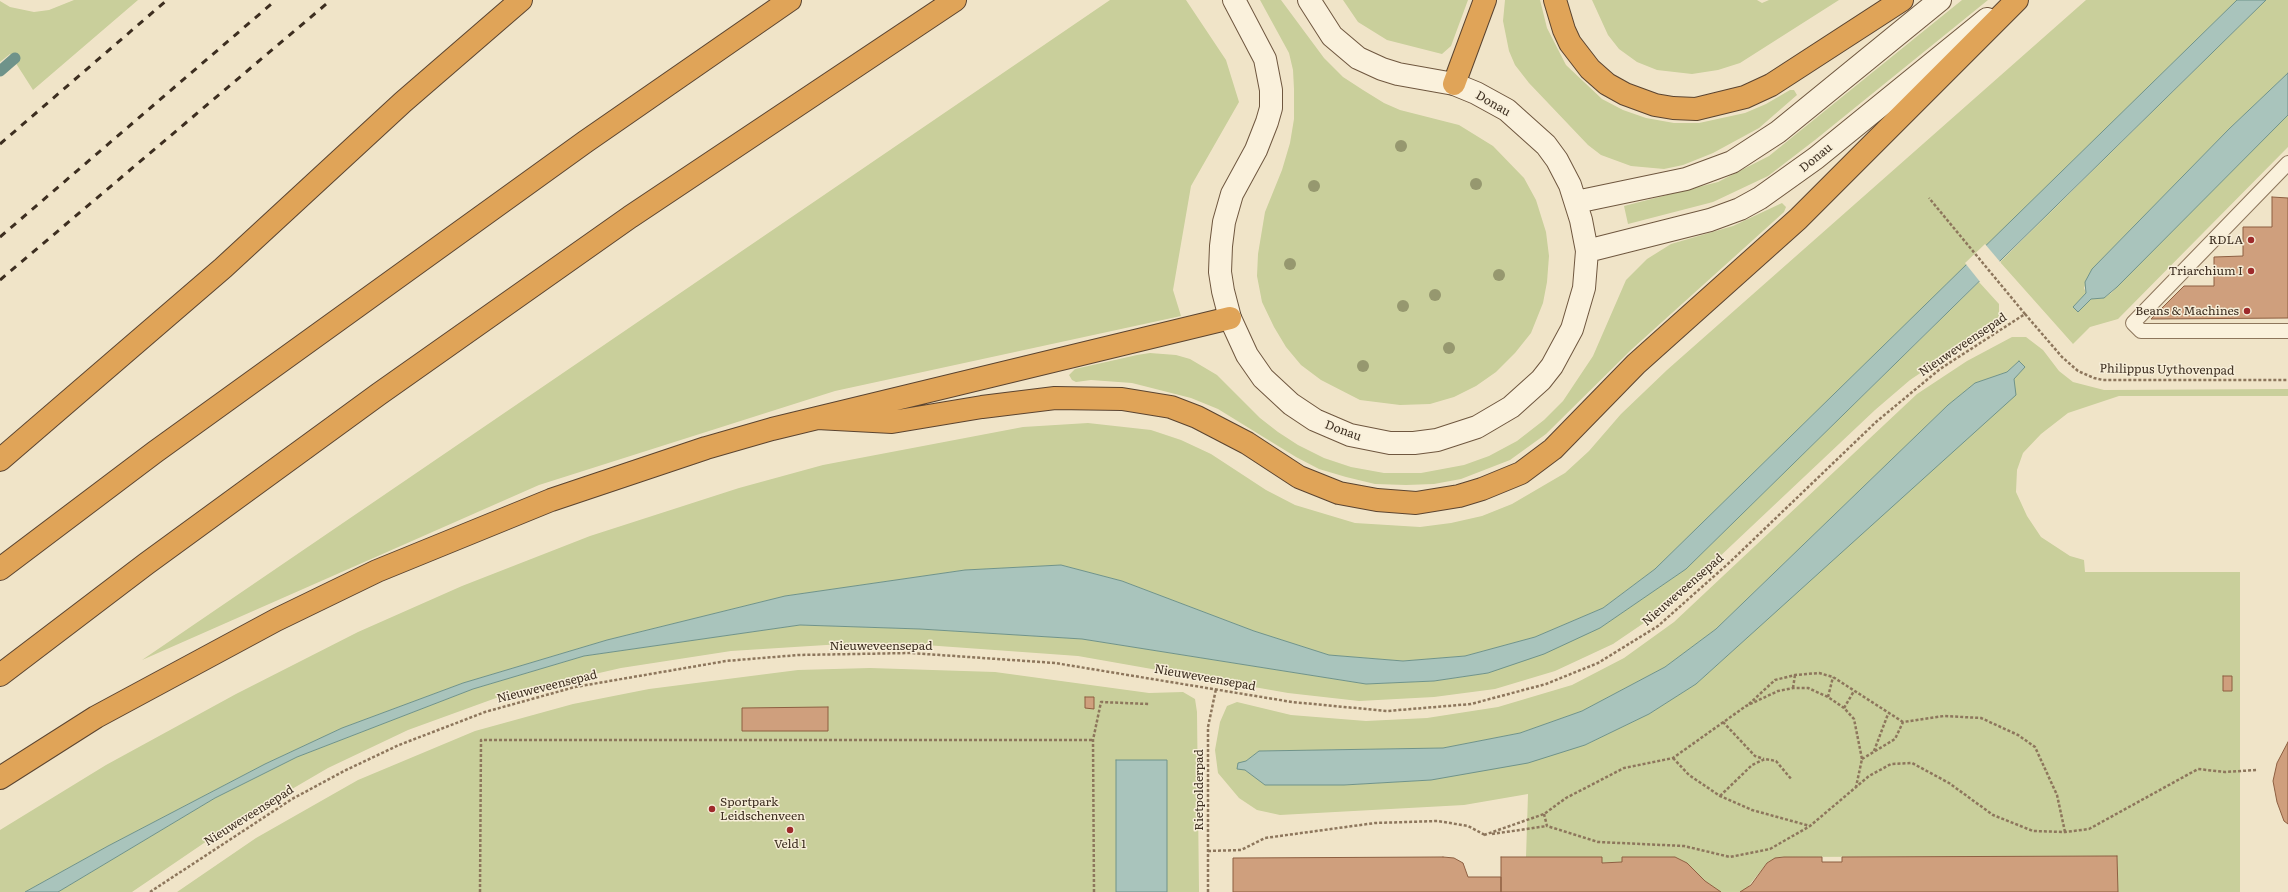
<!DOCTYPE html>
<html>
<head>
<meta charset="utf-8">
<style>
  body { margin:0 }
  canvas { display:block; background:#f0e4c8 }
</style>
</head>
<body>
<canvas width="2288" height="892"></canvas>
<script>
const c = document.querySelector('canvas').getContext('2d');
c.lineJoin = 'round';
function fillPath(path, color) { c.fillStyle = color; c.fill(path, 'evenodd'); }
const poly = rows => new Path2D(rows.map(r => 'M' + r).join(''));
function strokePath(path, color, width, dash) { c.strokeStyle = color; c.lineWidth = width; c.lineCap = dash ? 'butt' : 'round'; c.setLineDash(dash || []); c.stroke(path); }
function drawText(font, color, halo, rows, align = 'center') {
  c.font = font + ' Literata,serif'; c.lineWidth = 3; c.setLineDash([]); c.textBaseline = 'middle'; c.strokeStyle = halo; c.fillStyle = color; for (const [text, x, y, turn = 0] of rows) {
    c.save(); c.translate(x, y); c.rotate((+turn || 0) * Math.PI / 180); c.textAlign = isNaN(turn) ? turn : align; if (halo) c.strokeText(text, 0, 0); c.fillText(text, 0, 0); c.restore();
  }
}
fillPath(poly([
  [74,0,138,0,33,90,10,54,0,62,0,1,10,7,34,12,49,10],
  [1110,0,1186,0,1226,60,1239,102,1191,186,1173,290,1181,316,835,391,539,485,142,660],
  [1260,0,1281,0,1324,58,1343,77,1363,90,1384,103,1400,110,1459,125,1493,146,1524,178,1536,200,1546,232,1549,256,1547,282,1543,303,1531,333,1515,353,1496,372,1476,386,1454,397,1430,404,1400,405,1360,400,1321,380,1301,365,1286,347,1274,327,1262,302,1257,276,1258,254,1265,212,1282,170,1290,143,1294,119,1294,89,1293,70,1289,53],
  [1343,0,1468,0,1451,46,1442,54,1387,40,1358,22],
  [1505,0,1540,0,1547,28,1566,65,1602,99,1623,110,1646,118,1674,123,1699,123,1745,113,1766,104,1790,90,1794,90,1797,95,1759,128,1713,153,1683,165,1664,169,1631,166,1601,155,1588,145,1529,83,1515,65,1509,51,1503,21],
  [1592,0,1757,0,1762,3,1769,0,1839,0,1740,63,1718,70,1692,74,1657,70,1637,62,1619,49,1608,35],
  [1962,0,1988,0,1815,140,1768,176,1713,202,1628,224,1624,206,1718,182,1769,156],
  [2086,0,2237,0,1655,569,1603,608,1535,637,1465,656,1403,661,1329,655,1254,631,1122,581,1061,565,965,570,785,596,607,640,463,683,342,728,265,764,108,846,25,892,0,892,0,830,106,765,236,694,358,632,462,586,590,536,739,488,823,465,1023,427,1088,423,1151,430,1181,440,1211,454,1266,490,1295,505,1355,523,1420,527,1451,523,1482,516,1512,504,1565,473,1589,451,1621,414,1667,370],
  [2266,0,2288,0,2288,73,2229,129,2092,269,2084,288,2086,293,2073,307,2091,299,2104,298,2111,293,2288,115,2288,147,2118,319,2090,327,2073,344,2000,262],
  [1782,203,1786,207,1784,212,1632,349,1546,434,1510,460,1461,479,1434,484,1406,485,1375,484,1346,477,1319,469,1296,457,1218,409,1191,398,1132,383,1091,380,1076,382,1072,380,1069,375,1075,369,1137,355,1150,353,1176,355,1190,359,1217,375,1260,418,1278,432,1298,445,1324,458,1351,467,1384,473,1421,473,1464,465,1489,456,1517,441,1544,420,1563,401,1593,356,1626,280,1647,259,1671,244,1733,226],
  [1979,282,1999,304,1999,316,1989,327,1910,380,1875,410,1663,610,1613,644,1555,671,1495,689,1434,697,1359,701,1288,693,1078,656,911,644,858,643,731,651,621,668,507,694,408,730,328,768,232,824,132,892,58,892,215,798,297,757,473,689,584,656,800,625,920,629,1082,639,1366,684,1434,681,1488,673,1600,628,1686,569],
  [2012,337,2026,337,2043,350,2059,371,2073,382,2104,390,2288,389,2288,396,2119,396,2068,413,2041,434,2023,453,2017,470,2016,492,2027,516,2041,537,2070,556,2084,560,2085,572,2240,572,2240,892,2118,892,2117,856,1783,857,1775,858,1767,863,1747,888,1740,892,1721,892,1705,881,1687,863,1675,857,1622,857,1622,862,1602,863,1526,857,1528,794,1464,805,1280,815,1257,810,1239,798,1218,773,1215,750,1220,722,1227,706,1237,702,1291,715,1366,721,1427,718,1498,707,1572,685,1624,658,1674,622,1917,394,1967,361],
  [2019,361,2025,367,2013,379,2015,395,1696,684,1649,714,1585,745,1431,780,1344,785,1266,785,1245,770,1246,761,1259,751,1443,748,1520,733,1582,711,1665,667,1716,629,1948,405,1975,383,2007,372],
  [870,668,995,672,1149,693,1183,692,1195,699,1197,712,1199,892,1167,892,1167,760,1116,760,1116,892,177,892,256,838,358,780,475,731,573,704,649,689,798,670]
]), '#c9cf9b');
const water = poly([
  [2237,0,2266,0,1686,569,1600,628,1544,654,1488,673,1434,681,1366,684,1082,639,920,629,800,625,584,656,473,689,297,757,215,798,58,892,25,892,108,846,265,764,342,728,463,683,607,640,785,596,965,570,1061,565,1122,581,1254,631,1329,655,1403,661,1465,656,1535,637,1603,608,1655,569,2237,0],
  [2288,73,2288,115,2117,287,2104,298,2091,299,2078,312,2073,307,2086,293,2085,282,2092,269,2229,129,2288,73],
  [2019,361,2025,367,2014,379,2016,395,1696,684,1649,714,1585,745,1528,763,1431,780,1344,785,1265,785,1245,770,1237,769,1238,763,1246,761,1259,751,1443,748,1520,733,1582,711,1665,667,1716,629,1948,405,1975,383,2007,372,2019,361],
  [1116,760,1167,760,1167,892,1116,892,1116,760]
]);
fillPath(water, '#a9c4bc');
strokePath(water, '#6f938a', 1);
fillPath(poly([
  [1985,244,2001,263,1981,283,1965,263]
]), '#f0e4c8');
strokePath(poly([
  [0,71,15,58]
]), '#6f938a', 11);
const building = poly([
  [2272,197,2288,198,2288,318,2151,319,2184,286,2214,286,2214,257,2243,256,2243,227,2272,227,2272,197],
  [2223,676,2232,676,2232,691,2223,691,2223,676],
  [1085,697,1094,697,1094,709,1085,708,1085,697],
  [828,707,828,731,742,731,742,708,828,707],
  [2288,742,2288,824,2284,821,2277,802,2273,781,2277,763,2288,742],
  [2117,856,2118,892,1740,892,1751,885,1767,863,1775,858,1784,857,1822,857,1822,862,1842,862,1842,857,2117,856],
  [1443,857,1454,858,1463,863,1468,877,1501,877,1501,892,1233,892,1233,858,1443,857],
  [1501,857,1602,857,1602,863,1622,862,1622,857,1675,857,1687,863,1705,881,1721,892,1501,892,1501,857]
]);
fillPath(building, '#cf9f7d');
strokePath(building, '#8d5f41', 1);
const lane = poly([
  [2288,163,2133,323,2141,331,2288,331]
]);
const secondary = poly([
  [1234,0,1265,59,1271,90,1271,108,1267,122,1256,150,1232,194,1224,222,1221,246,1220,272,1223,291,1230,318,1247,355,1263,378,1291,404,1315,420,1350,435,1390,443,1414,443,1437,440,1477,427,1511,407,1541,380,1552,366,1572,329,1584,288,1587,251,1581,220,1570,185,1557,160,1546,145,1507,110,1476,93,1454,84,1398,74,1382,69,1358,58,1332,36,1309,0],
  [1576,202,1686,179,1732,162,1778,132,1940,0],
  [1587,251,1710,220,1740,209,1760,198,1816,158,1987,19]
]);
const highway = poly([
  [1555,0,1564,30,1570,43,1590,69,1607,84,1625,94,1655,105,1673,108,1696,109,1745,97,1771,85,1902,0],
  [1454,84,1485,0],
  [817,418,892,422,982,407,1055,398,1122,399,1171,407,1197,417,1247,443,1299,477,1339,493,1377,500,1416,503,1459,496,1482,489,1521,473,1553,449,1636,364,1798,219,2017,0],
  [0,460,223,268,403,102,521,0],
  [0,569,155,452,585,142,790,0],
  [0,675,146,564,379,394,630,217,955,0],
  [0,778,96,717,276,620,377,571,551,500,706,448,772,429,1230,318]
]);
strokePath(lane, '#8d765c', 16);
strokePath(secondary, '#6f573f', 24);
strokePath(highway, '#5b4430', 24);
strokePath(poly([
  [2025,314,2062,357,2078,371,2094,378,2103,380,2288,380],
  [1793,688,1795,675],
  [1828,697,1833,677],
  [1749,704,1775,680,1795,675,1819,673,1833,677,1903,722],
  [1844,708,1854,691],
  [1723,722,1755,756,1764,759],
  [1874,751,1888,714],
  [1673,758,1689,775,1720,796,1752,810,1810,826],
  [1862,759,1895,739,1903,722,1944,716,1981,718,2018,735,2035,747,2057,795,2065,832],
  [1720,796,1752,765,1765,759,1776,761,1792,780],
  [1544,814,1547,826,1598,842,1684,846,1730,857,1770,849,1810,826,1869,776,1891,764,1912,763,1949,783,1993,815,2033,831,2065,832,2089,829,2198,769,2225,772,2257,770],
  [1492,834,1547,826],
  [1484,835,1544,814,1566,798,1624,768,1673,758,1746,706,1778,691,1793,688,1808,688,1828,697,1844,708,1854,719,1862,759,1856,787],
  [1208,851,1241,850,1265,838,1375,823,1438,821,1468,826,1485,835],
  [150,892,292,799,346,770,399,745,485,712,575,687,726,661,798,655,911,653,1055,663,1292,702,1387,711,1471,704,1546,684,1598,663,1658,626,1730,562,1876,422,1940,369,2025,314,1929,198],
  [480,892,481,740,1093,740],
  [1094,892,1093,740,1101,702,1149,704],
  [1208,892,1208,727,1216,689]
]), '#8d765c', 2.5, [3, 2]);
strokePath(lane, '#faf1dc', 14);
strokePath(secondary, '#faf1dc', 22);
strokePath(highway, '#e0a458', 22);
strokePath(poly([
  [0,144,167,0],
  [0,237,276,0],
  [0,280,331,0]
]), '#3d2e20', 3, [7, 7]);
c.fillStyle = '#96986f';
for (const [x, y] of [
  [1401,146],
  [1476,184],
  [1314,186],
  [1290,264],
  [1499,275],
  [1435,295],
  [1403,306],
  [1449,348],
  [1363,366]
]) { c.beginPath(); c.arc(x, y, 6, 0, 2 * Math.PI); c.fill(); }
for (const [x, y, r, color] of [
  [2251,240,4,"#9e2a2b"],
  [2251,271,4,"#9e2a2b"],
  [2247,311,4,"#9e2a2b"],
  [712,809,4,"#9e2a2b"],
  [790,830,4,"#9e2a2b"]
]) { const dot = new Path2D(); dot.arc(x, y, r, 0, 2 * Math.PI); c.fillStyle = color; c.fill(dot); strokePath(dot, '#f7eed8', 1.5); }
drawText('12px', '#3d2e20', '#f7eed8', [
  ["Donau",1493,104,30],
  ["Donau",1816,158,-39],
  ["Nieuweveensepad",1963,345,-34],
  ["Philippus Uythovenpad",2167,370,1],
  ["Donau",1343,431,20],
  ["Nieuweveensepad",1683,590,-41],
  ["Nieuweveensepad",881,646],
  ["Nieuweveensepad",1205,678,10],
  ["Nieuweveensepad",547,687,-14],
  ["Rietpolderpad",1199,790,-90],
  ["Nieuweveensepad",249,816,-32]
]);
drawText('12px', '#3d2e20', '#f7eed8', [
  ["RDLA",2243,240],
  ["Triarchium I",2243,271],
  ["Beans & Machines",2239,311],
  ["Sportpark",720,802,"left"],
  ["Leidschenveen",720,816,"left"],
  ["Veld 1",790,844,"center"]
], 'right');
</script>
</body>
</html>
